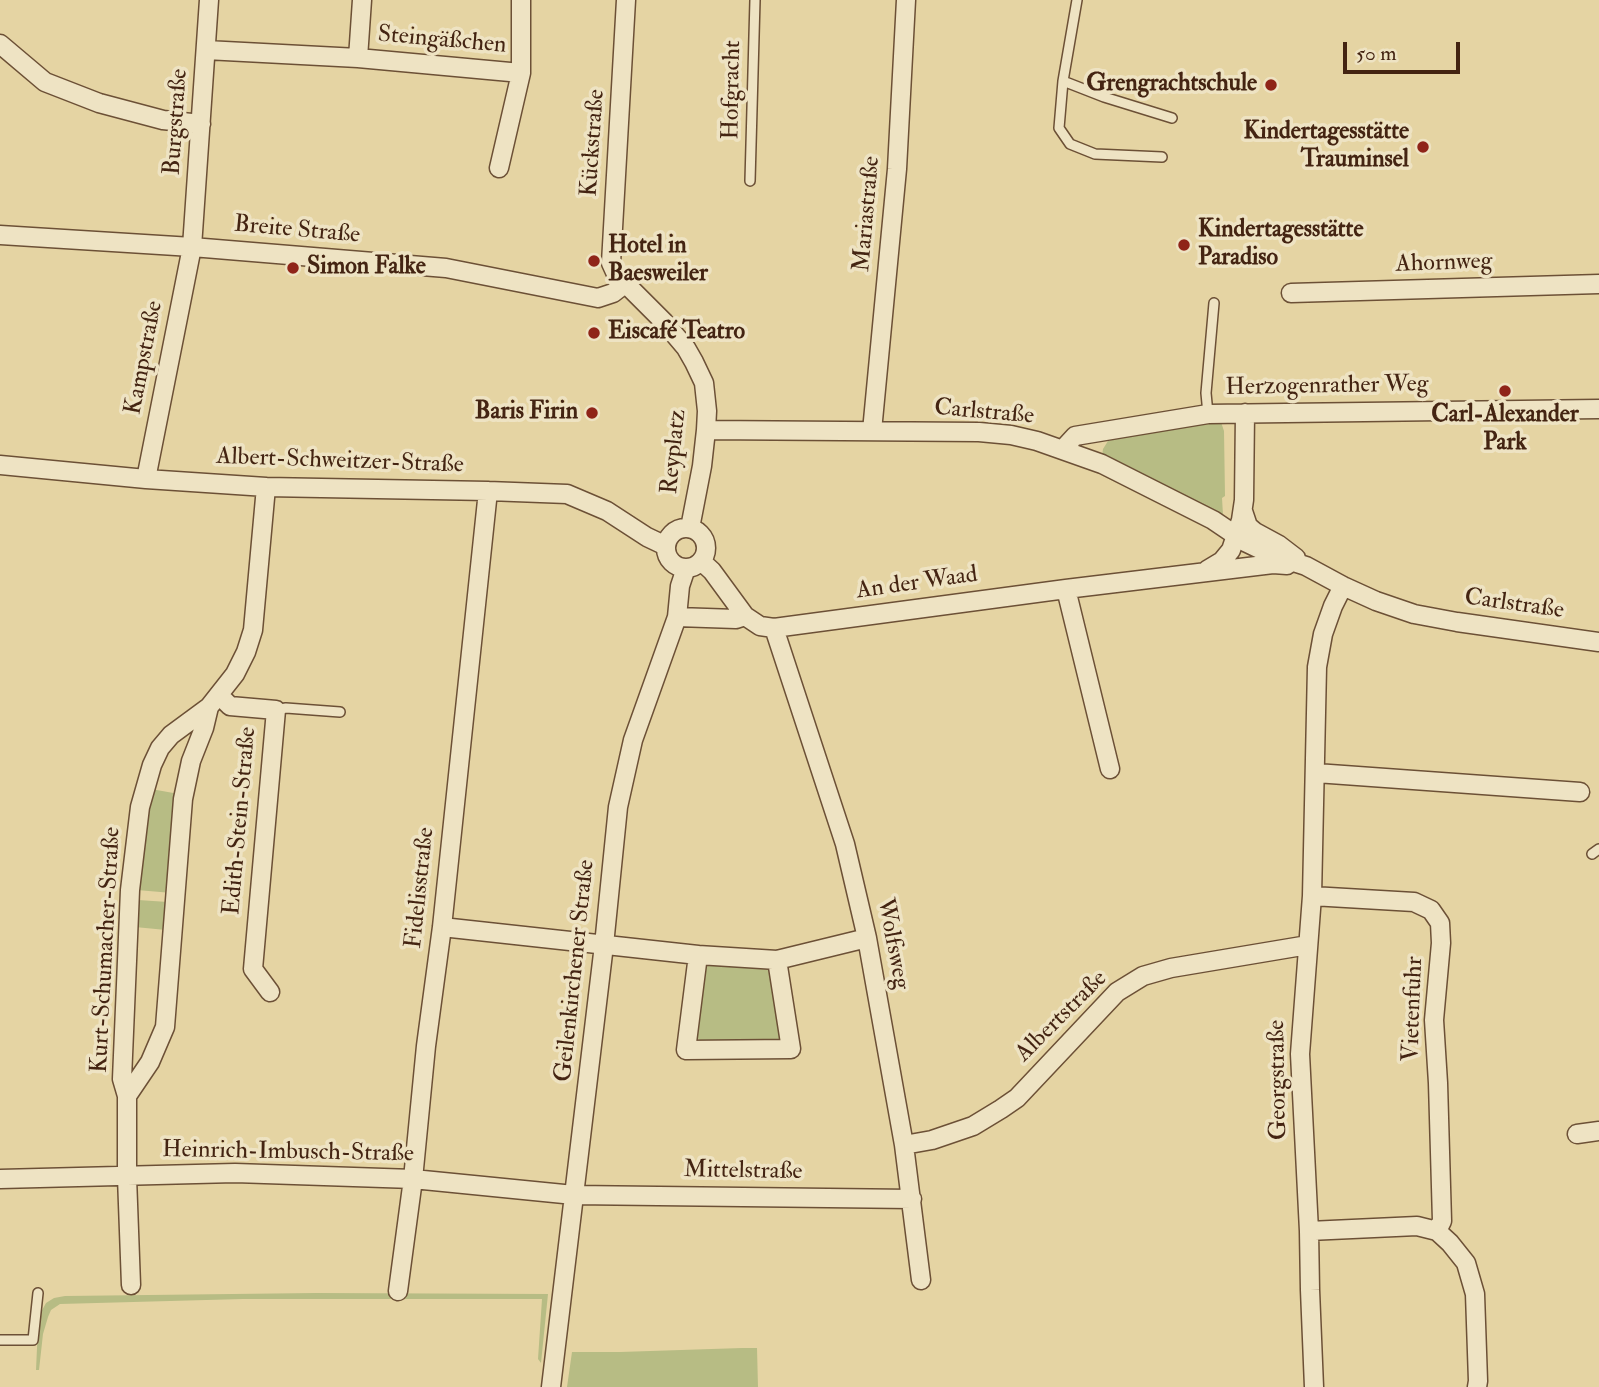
<!DOCTYPE html>
<html>
<head>
<meta charset="utf-8">
<style>
  body { margin:0 }
  #map { position:relative; width:1599px; height:1387px; overflow:hidden; background:#e5d4a3; font-family:"IM FELL Double Pica",serif }
  canvas { display:block }
  .scale { position:absolute; left:1343px; top:42px; width:117px; height:32px; box-sizing:border-box; border:4px solid #442412; border-top:0; padding-left:9px; font-size:21px; line-height:24px; white-space:nowrap; color:#442412; -webkit-text-stroke:5px #eee3c3; paint-order:stroke }
</style>
</head>
<body>
<div id="map">
<canvas width="1599" height="1387"></canvas>
<div class="scale">50 m</div>
</div>
<script>
const c = document.querySelector('canvas').getContext('2d');
c.lineJoin = 'round';
function fillPath(path, color) { c.fillStyle = color; c.fill(path, 'evenodd'); }
const poly = rows => new Path2D(rows.map(r => 'M' + r).join(''));
function strokePath(path, color, width, dash) { c.strokeStyle = color; c.lineWidth = width; c.lineCap = dash ? 'butt' : 'round'; c.setLineDash(dash || []); c.stroke(path); }
function drawText(font, color, halo, rows, align = 'center') {
  c.font = font + ' "IM FELL Double Pica",serif'; c.lineWidth = 7; c.setLineDash([]); c.textBaseline = 'middle'; c.strokeStyle = halo; c.fillStyle = color; for (const [text, x, y, turn = 0] of rows) {
    c.save(); c.translate(x, y); c.rotate((+turn || 0) * Math.PI / 180); c.textAlign = isNaN(turn) ? turn : align; if (halo) c.strokeText(text, 0, 0); c.fillText(text, 0, 0); c.restore();
  }
}
fillPath(poly([
  [1221,422,1224,431,1225,496,1222,498,1223,515,1102,456,1103,449,1108,441,1120,437],
  [151,789,179,794,172,893,137,890],
  [138,900,168,902,166,930,135,927],
  [709,964,771,965,784,1042,708,1044,696,1038,703,971],
  [316,1293,548,1294,541,1363,538,1359,542,1299,243,1299,60,1304,51,1310,48,1317,43,1334,39,1370,36,1370,38,1326,40,1314,46,1303,54,1298,65,1296],
  [742,1348,757,1348,758,1387,567,1387,572,1352,620,1352]
]), '#b7bc84');
const service = poly([
  [1077,0,1063,81,1104,97,1172,118],
  [1063,81,1059,128,1070,144,1095,154,1162,157],
  [750,181,755,0],
  [1208,414,1206,393,1214,303],
  [276,710,286,708,340,712],
  [1592,854,1599,849],
  [0,1340,33,1340,38,1293]
]);
const minor = poly([
  [626,0,611,263,616,274,664,322,686,348,694,362,704,383,707,411,706,430,702,466,690,528],
  [0,44,45,82,99,103,163,120,201,124],
  [206,50,358,58,521,73],
  [358,58,362,0],
  [499,168,521,73,521,0],
  [0,235,192,247,446,268,598,298,613,293,626,283],
  [1291,293,1599,284],
  [706,430,979,432,1011,435,1037,441,1102,464,1213,520,1247,543,1272,555,1306,566,1343,586,1376,601,1414,614,1457,622,1599,642],
  [872,431,897,169,906,0],
  [1063,449,1075,436,1208,414,1599,409],
  [0,465,146,479,266,487,488,491,567,494,607,511,647,537,666,546],
  [146,479,192,247,209,0],
  [1243,511,1248,526,1255,532,1279,545,1296,558],
  '666 548a20 20 0 1 1 40 0a20 20 0 1 1-40 0Z',
  [701,561,712,571,745,616,760,626,774,628,1066,589,1273,564,1287,565],
  [1207,570,1222,561,1231,550,1241,520,1244,500,1245,413],
  [1066,589,1110,769],
  [677,617,736,619,745,616],
  [774,628,845,844,867,938,904,1145,921,1280],
  [219,695,230,706,276,710,253,969,270,992],
  [1316,773,1580,792],
  [1312,896,1414,902,1431,910,1440,923,1441,943,1434,1020,1438,1083,1442,1221,1437,1231],
  [442,927,698,955,777,960,867,938],
  [698,955,686,1050,791,1049,777,960],
  [127,1096,150,1062,165,1027,183,799,191,761,204,728,209,707],
  [1577,1134,1599,1131],
  [904,1145,932,1140,973,1126,1001,1109,1017,1098,1117,992,1143,976,1171,968,1308,945],
  [0,1179,235,1173,413,1179,574,1195,912,1199],
  [1309,1231,1417,1226,1437,1231,1450,1243,1466,1263,1475,1294,1478,1381,1477,1387],
  [131,1285,127,1177,127,1096,122,1079,130,890,140,807,152,765,160,748,171,735,209,707,235,674,246,652,253,630,266,487],
  [398,1291,413,1179,426,1046,442,927,488,491],
  [551,1387,604,945,618,807,633,740,677,617,680,586,686,568],
  [1314,1387,1310,1290,1309,1231,1300,1054,1312,896,1317,667,1323,634,1333,606,1343,586]
]);
strokePath(service, '#6c5036', 12);
strokePath(minor, '#6c5036', 21);
strokePath(service, '#eee3c3', 9);
strokePath(minor, '#eee3c3', 18);
for (const [x, y, r, color] of [
  [1271,85,7,"#8f2418"],
  [1423,147,7,"#8f2418"],
  [1184,245,7,"#8f2418"],
  [594,261,7,"#8f2418"],
  [293,268,7,"#8f2418"],
  [594,333,7,"#8f2418"],
  [1505,391,7,"#8f2418"],
  [592,413,7,"#8f2418"]
]) { const dot = new Path2D(); dot.arc(x, y, r, 0, 2 * Math.PI); c.fillStyle = color; c.fill(dot); strokePath(dot, '#eee3c3', 2.5); }
drawText('24px', '#442412', '#eee3c3', [
  ["Steingäßchen",442,41,5],
  ["Hofgracht",733,90,-89],
  ["Burgstraße",177,122,-86],
  ["Kückstraße",594,143,-86],
  ["Mariastraße",868,214,-85],
  ["Breite Straße",297,231,5],
  ["Ahornweg",1444,264,-2],
  ["Kampstraße",145,358,-79],
  ["Herzogenrather Weg",1327,387,-1],
  ["Carlstraße",984,413,5],
  ["Reyplatz",675,452,-84],
  ["Albert-Schweitzer-Straße",340,462,2],
  ["An der Waad",917,584,-8],
  ["Carlstraße",1514,605,8],
  ["Edith-Stein-Straße",241,821,-85],
  ["Fidelisstraße",421,888,-84],
  ["Wolfsweg",892,944,79],
  ["Kurt-Schumacher-Straße",107,950,-87],
  ["Geilenkirchener Straße",576,971,-84],
  ["Vietenfuhr",1414,1009,-88],
  ["Albertstraße",1062,1017,-45],
  ["Georgstraße",1279,1080,-91],
  ["Heinrich-Imbusch-Straße",288,1153,1],
  ["Mittelstraße",743,1172,1]
]);
drawText('bold 24px', '#442412', '#eee3c3', [
  ["Grengrachtschule",1257,85,"right"],
  ["Kindertagesstätte",1409,133,"right"],
  ["Trauminsel",1409,161,"right"],
  ["Kindertagesstätte",1198,231],
  ["Paradiso",1198,259],
  ["Hotel in",608,247],
  ["Baesweiler",608,275],
  ["Simon Falke",307,268],
  ["Eiscafé Teatro",608,333],
  ["Baris Firin",578,413,"right"],
  ["Carl-Alexander",1505,416,"center"],
  ["Park",1505,444,"center"]
], 'left');
</script>
</body>
</html>
